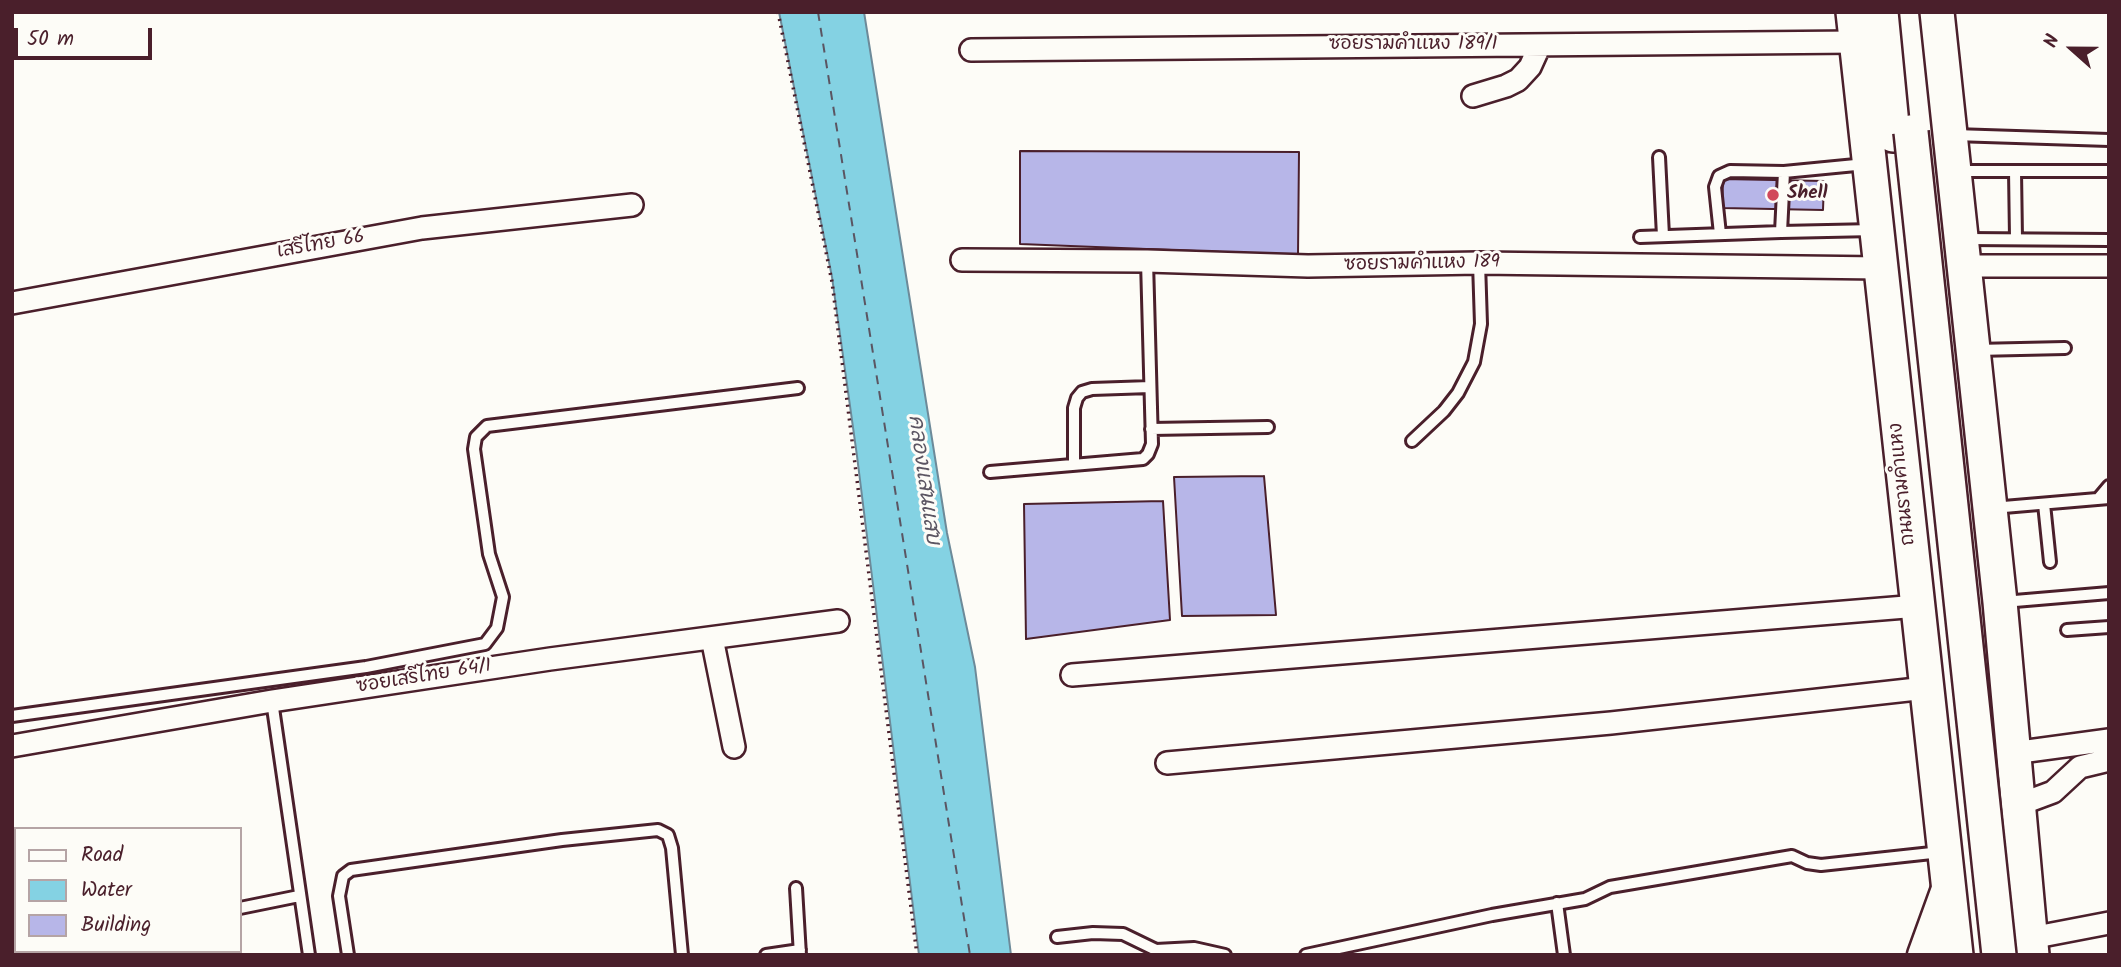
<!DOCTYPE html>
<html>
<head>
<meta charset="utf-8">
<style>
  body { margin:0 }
  #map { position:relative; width:2121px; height:967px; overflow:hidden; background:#fdfcf7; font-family:Kalam,sans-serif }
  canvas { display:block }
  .frame { position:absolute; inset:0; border:14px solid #4a1f2b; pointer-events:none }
  .legend { position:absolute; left:14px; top:827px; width:228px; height:126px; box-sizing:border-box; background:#fdfcf7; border:2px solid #b5a4a5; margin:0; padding:9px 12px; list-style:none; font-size:21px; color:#4a1f2b }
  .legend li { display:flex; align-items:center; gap:14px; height:35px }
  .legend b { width:35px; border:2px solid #b5a4a5 }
  .north { position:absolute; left:2037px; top:14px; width:70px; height:70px; -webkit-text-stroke:5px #fdfcf7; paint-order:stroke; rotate:291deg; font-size:19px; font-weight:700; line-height:28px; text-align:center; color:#4a1f2b }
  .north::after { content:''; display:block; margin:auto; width:24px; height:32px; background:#4a1f2b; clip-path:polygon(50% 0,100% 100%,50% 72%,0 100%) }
  .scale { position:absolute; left:14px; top:28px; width:138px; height:32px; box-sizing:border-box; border:4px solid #4a1f2b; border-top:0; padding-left:9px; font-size:21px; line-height:24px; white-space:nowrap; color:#4a1f2b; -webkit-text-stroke:5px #fdfcf7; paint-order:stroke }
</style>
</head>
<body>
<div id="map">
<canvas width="2121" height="967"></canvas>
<div class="frame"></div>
<ul class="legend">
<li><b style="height:9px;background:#fdfcf7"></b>Road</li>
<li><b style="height:19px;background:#84d2e3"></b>Water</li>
<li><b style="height:19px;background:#b7b6e8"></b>Building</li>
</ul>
<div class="north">N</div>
<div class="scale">50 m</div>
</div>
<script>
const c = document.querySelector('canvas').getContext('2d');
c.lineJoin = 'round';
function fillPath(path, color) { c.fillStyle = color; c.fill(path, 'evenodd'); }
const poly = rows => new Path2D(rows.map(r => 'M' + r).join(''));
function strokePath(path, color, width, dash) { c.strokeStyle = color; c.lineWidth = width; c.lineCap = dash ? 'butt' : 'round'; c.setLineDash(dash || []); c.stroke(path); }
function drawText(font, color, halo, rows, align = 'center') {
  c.font = font + ' Kalam,"Playpen Sans Thai",sans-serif'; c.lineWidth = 6; c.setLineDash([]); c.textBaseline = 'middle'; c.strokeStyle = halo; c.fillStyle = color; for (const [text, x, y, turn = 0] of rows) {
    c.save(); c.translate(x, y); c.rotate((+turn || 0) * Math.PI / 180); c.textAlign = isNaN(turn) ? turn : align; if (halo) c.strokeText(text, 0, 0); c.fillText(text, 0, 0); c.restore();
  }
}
const water = poly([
  [779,12,864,12,947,533,975,667,1011,955,919,955,857,456,832,277,779,12]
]);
fillPath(water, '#84d2e3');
strokePath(water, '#6d8a99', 2);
strokePath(poly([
  [818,12,970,955]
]), '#5b5562', 2, [9, 7]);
const building = poly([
  [1020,151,1299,152,1298,255,1020,244,1020,151],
  [1723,179,1824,181,1823,210,1722,208,1723,179],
  [1264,476,1276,615,1182,616,1174,477,1264,476],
  [1163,501,1170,620,1026,639,1024,504,1163,501]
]);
fillPath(building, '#b7b6e8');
strokePath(building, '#4a1f2b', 2);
const lane = poly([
  [1954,135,2109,140],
  [1659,157,1663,236],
  [1866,164,1784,172,1781,232,1874,230],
  [1956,171,2109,171],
  [2015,171,2016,238],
  [1720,234,1715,187,1719,176,1730,171,1784,172],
  [1640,237,1781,232],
  [1965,239,2109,240],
  [1976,350,2065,348],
  [1151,429,1268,427],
  [1412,441,1444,411,1458,393,1474,362,1481,324,1479,263],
  [1074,465,1074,408,1077,398,1082,392,1092,389,1150,387],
  [990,472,1143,459,1148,454,1152,444,1147,261],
  [2098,499,2109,486],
  [2044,504,2050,562],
  [1992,508,2109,498],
  [2003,602,2109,593],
  [2067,630,2109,627],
  [272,701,309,955],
  [12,716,366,667,485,644,497,628,503,597,489,554,474,449,476,437,487,426,798,388],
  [796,888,800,955],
  [1557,903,1564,955],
  [240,908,299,896],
  [1057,937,1093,933,1123,934,1156,950,1194,948,1225,955],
  [234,951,234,955],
  [25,955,39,951],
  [348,955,339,896,343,876,351,870,562,840,658,830,668,835,672,848,682,955],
  [766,955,800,950],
  [1306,955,1492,915,1585,899,1610,887,1792,856,1807,863,1821,865,1941,852]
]);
const street = poly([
  [971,50,1856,42],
  [1473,96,1506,86,1518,80,1530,67,1540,45],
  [962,260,1147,261,1308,266,1479,263,1881,268],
  [1964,266,2109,266],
  [12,303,422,228,632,205],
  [712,638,734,747],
  [1072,675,1918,606],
  [12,746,272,701,550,659,838,621],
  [2013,753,2109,740],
  [1167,763,1611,723,1926,688],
  [2018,805,2053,792,2080,767,2109,760],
  [2031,938,2109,923]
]);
const secondary = poly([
  [1923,955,1948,886]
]);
const primary = poly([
  [1853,12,1956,955],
  [1881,12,1893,135],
  [1937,12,2000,602,2032,955]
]);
strokePath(lane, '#4a1f2b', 16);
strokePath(street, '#4a1f2b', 26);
strokePath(secondary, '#4a1f2b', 35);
strokePath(primary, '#4a1f2b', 38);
strokePath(poly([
  [778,12,832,282,917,955]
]), '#4a1f2b', 3.5, [2, 5]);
strokePath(lane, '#fdfcf7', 10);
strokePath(street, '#fdfcf7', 21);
strokePath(secondary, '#fdfcf7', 30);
strokePath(primary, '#fdfcf7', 33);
const primaryBridge = poly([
  [1911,132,1999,955]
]);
strokePath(primaryBridge, '#4a1f2b', 38, []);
strokePath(primaryBridge, '#fdfcf7', 33);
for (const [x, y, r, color] of [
  [1773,195,7,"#d1495b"]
]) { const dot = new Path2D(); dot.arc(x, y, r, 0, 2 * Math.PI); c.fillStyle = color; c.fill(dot); strokePath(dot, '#fdfcf7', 2.5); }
drawText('19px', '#4a1f2b', '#fdfcf7', [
  ["ซอยรามคำแหง 189/1",1413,46],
  ["เสรีไทย 66",321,246,-10],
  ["ซอยรามคำแหง 189",1422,265,-1],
  ["ถนนรามคำแหง",1904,484,-96],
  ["ซอยเสรีไทย 64/1",424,678,-9]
]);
drawText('bold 19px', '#4a1f2b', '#fdfcf7', [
  ["Shell",1787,195]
], 'left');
drawText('italic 21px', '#5b5562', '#fdfcf7', [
  ["คลองแสนแสบ",922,480,82]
]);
</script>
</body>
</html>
